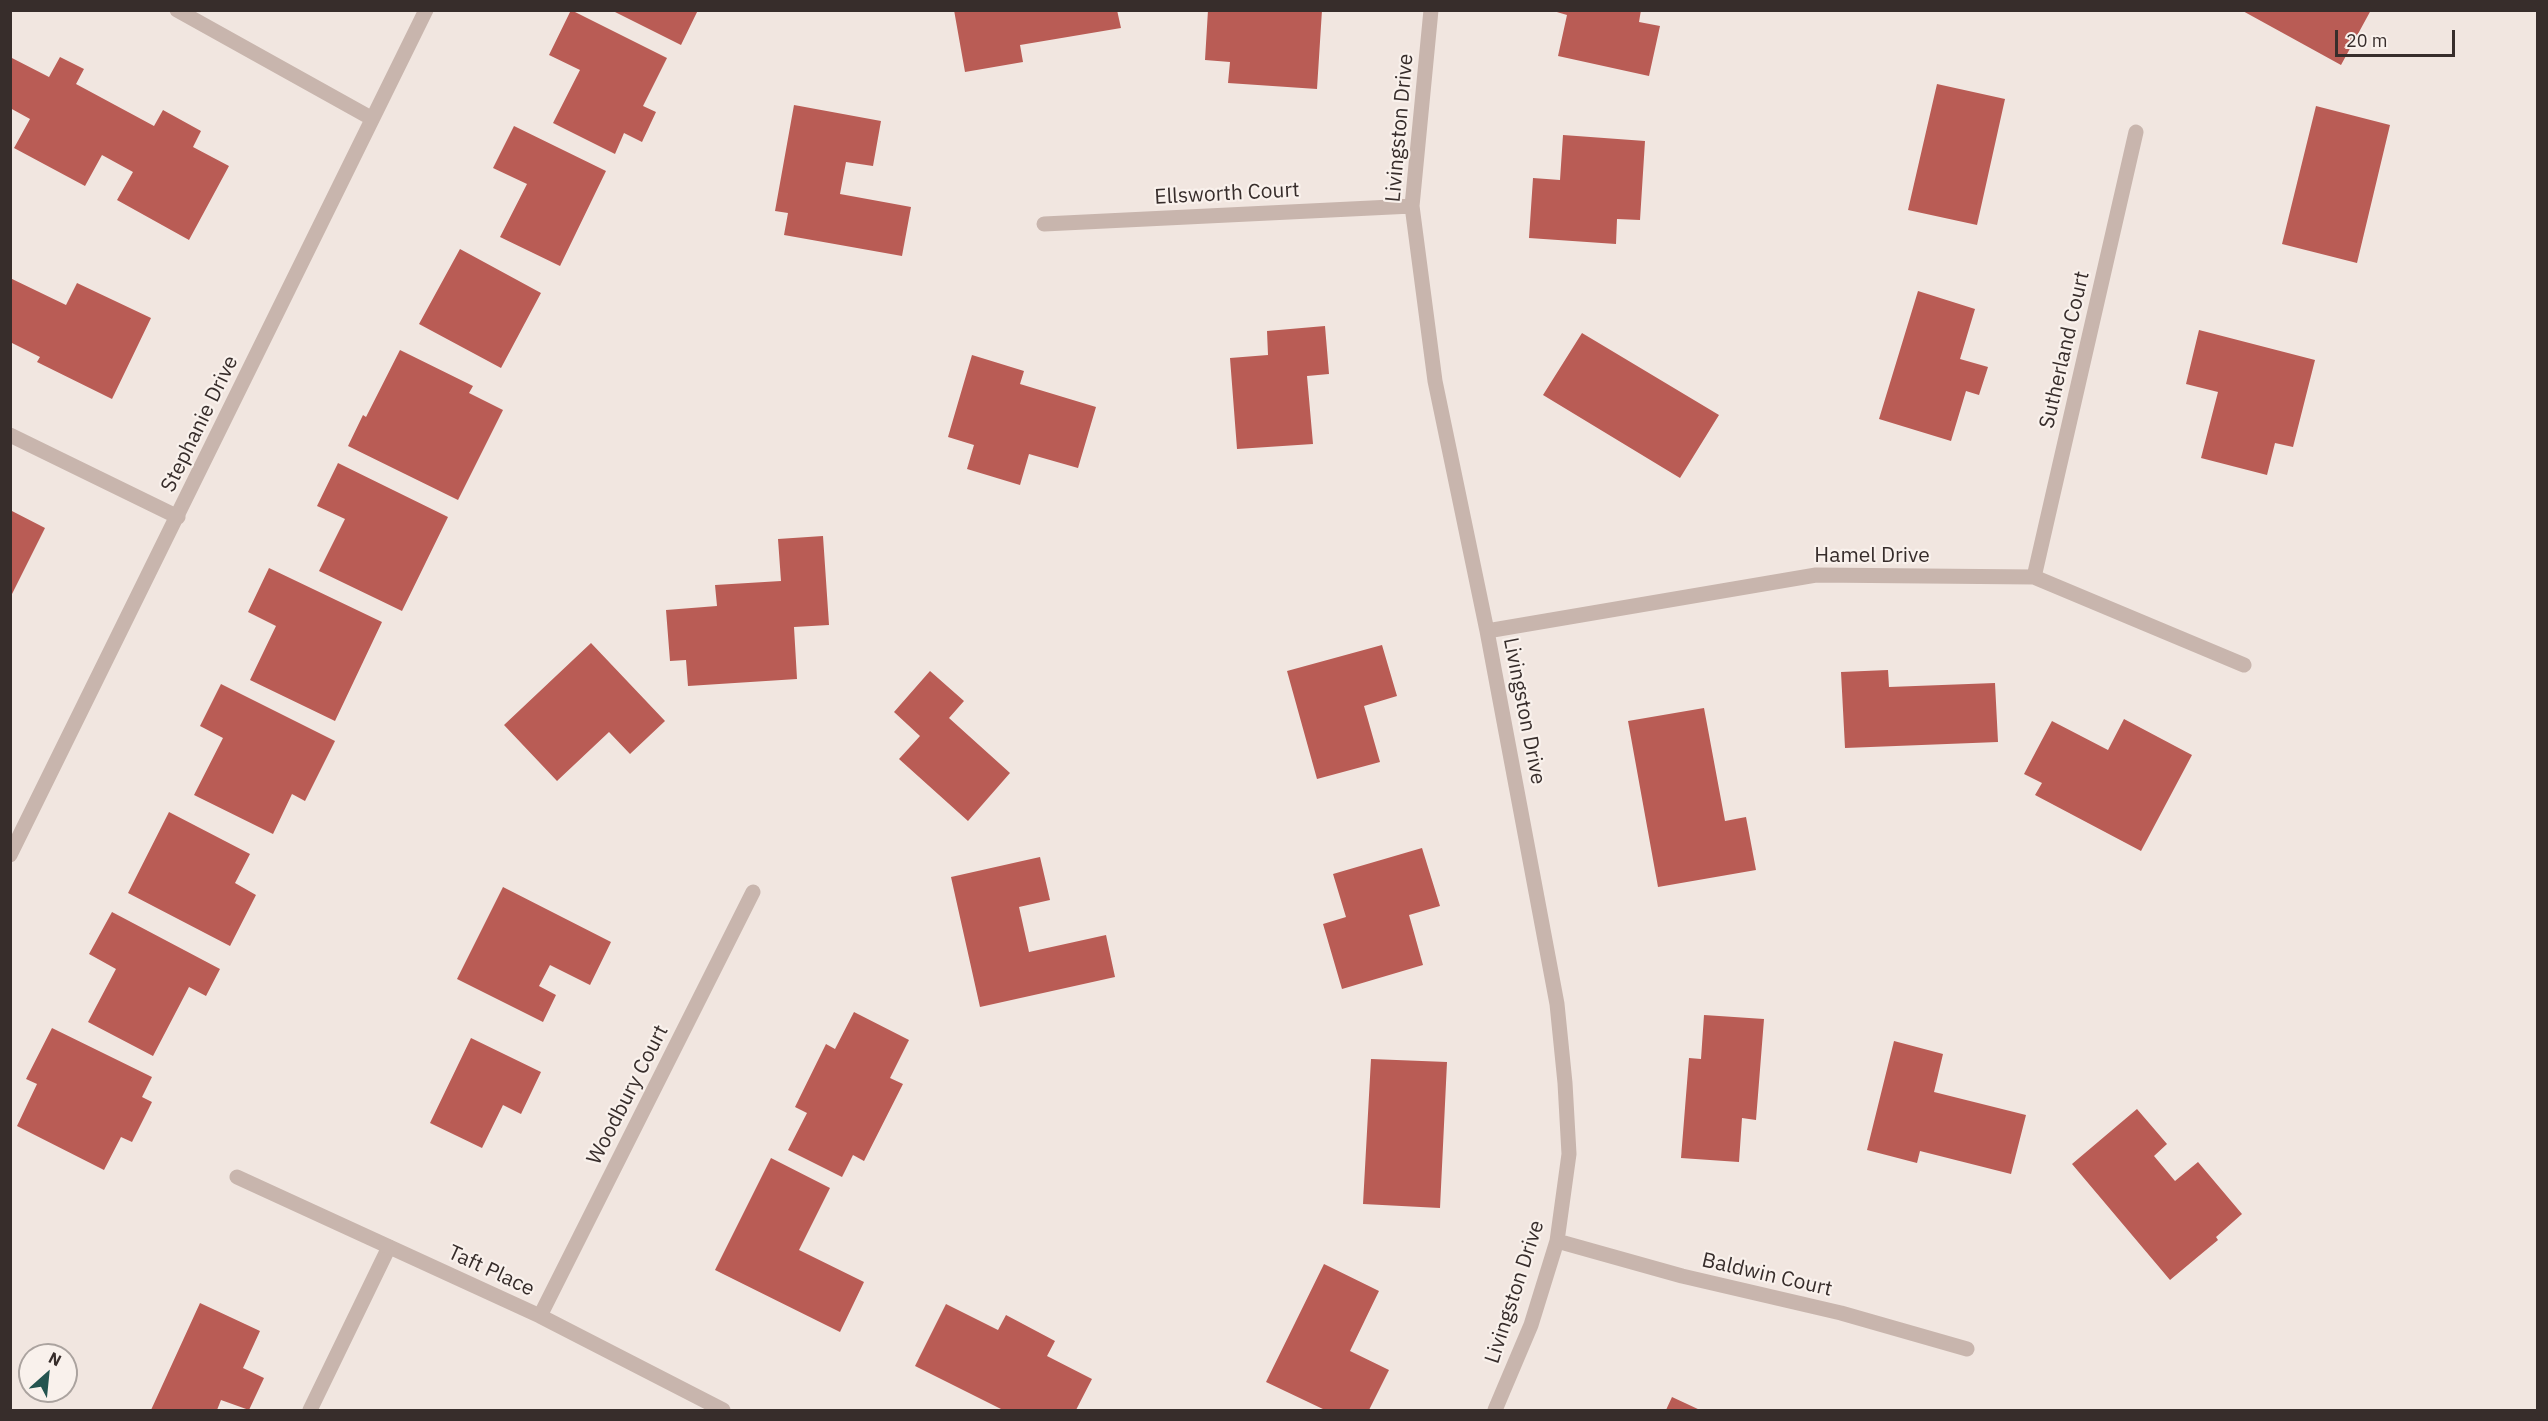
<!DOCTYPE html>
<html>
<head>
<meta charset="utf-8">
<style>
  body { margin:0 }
  #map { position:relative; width:2548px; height:1421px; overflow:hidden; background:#f1e6e0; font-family:"IBM Plex Sans",sans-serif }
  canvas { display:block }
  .frame { position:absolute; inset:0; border:12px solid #372d2b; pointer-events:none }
  .north { position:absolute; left:18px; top:1343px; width:60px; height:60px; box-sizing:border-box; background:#f9f1ec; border:2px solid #aba39f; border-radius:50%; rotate:27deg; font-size:16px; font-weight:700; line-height:24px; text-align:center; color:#372d2b }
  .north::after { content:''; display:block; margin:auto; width:21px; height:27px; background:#24544f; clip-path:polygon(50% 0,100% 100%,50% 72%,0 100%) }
  .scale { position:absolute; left:2335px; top:30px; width:120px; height:27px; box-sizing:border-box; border:3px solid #372d2b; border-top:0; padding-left:8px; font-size:18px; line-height:21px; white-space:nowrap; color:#372d2b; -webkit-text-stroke:4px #f9f1ec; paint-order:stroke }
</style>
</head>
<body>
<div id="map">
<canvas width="2548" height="1421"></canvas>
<div class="frame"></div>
<div class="north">N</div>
<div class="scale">20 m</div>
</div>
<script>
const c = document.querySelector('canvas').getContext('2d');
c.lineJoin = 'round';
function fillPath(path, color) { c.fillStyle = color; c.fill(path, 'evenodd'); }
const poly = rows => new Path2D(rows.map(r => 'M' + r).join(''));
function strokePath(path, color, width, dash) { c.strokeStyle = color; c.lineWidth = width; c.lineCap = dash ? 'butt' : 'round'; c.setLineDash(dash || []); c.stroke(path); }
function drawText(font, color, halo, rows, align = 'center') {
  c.font = font + ' "IBM Plex Sans",sans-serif'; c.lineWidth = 4.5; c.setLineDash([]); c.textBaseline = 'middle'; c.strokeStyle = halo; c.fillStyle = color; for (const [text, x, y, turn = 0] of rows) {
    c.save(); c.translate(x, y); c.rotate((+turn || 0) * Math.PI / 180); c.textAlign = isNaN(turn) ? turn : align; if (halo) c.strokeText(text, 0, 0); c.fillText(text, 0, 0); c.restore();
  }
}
fillPath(poly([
  [571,10,667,58,643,106,656,112,642,142,624,133,615,154,553,123,580,70,549,55],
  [611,10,698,10,681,45],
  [954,10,1117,10,1121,28,1020,45,1023,62,965,72],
  [1208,10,1322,10,1317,89,1228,83,1230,62,1205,60],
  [1550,10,1641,10,1639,22,1660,26,1649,76,1558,56,1567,15],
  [2241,10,2371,10,2341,65],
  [10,57,49,77,60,57,84,69,76,84,154,126,163,110,201,131,193,147,229,166,189,240,117,200,133,172,102,155,85,186,14,148,30,119,10,108],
  [1937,84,2005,99,1977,225,1908,210],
  [794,105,881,121,873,166,846,162,840,194,911,207,902,256,784,235,788,213,775,211],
  [2316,106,2390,125,2357,263,2282,244],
  [514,126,606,171,560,266,500,237,527,184,493,168],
  [1563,135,1645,141,1640,220,1617,219,1616,244,1529,238,1533,178,1560,180],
  [460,249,541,293,501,368,419,324],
  [10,278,66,305,77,283,151,318,112,399,37,362,40,357,10,342],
  [1918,291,1975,309,1960,359,1988,367,1979,395,1966,391,1951,441,1879,419],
  [1325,326,1329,374,1307,376,1313,444,1237,449,1230,358,1268,355,1267,331],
  [2199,330,2315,360,2293,447,2275,443,2267,475,2201,458,2218,392,2186,384],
  [1582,333,1719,415,1680,478,1543,395],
  [400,350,473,386,469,393,503,410,458,500,348,446,363,415,366,417],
  [972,355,1024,371,1020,384,1096,407,1078,468,1029,454,1020,485,967,469,974,445,948,437],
  [338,463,448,517,402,611,319,571,345,519,317,506],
  [10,510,45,528,10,598],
  [823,536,829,625,794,627,797,679,688,686,686,660,670,661,666,610,717,606,715,585,781,581,778,539],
  [269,568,382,622,335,721,250,680,276,626,248,612],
  [591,643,665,721,630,754,609,732,557,781,504,725],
  [1382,645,1397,696,1364,706,1380,762,1317,779,1287,671],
  [1888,670,1889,687,1995,683,1998,742,1845,748,1841,672],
  [930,671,964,701,949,718,1010,773,968,821,899,759,920,736,894,712],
  [221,684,335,741,305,801,292,794,273,834,194,795,223,738,200,726],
  [1704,708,1725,821,1746,817,1756,870,1658,887,1628,721],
  [2124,719,2192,755,2141,851,2035,795,2042,783,2024,774,2052,721,2108,750],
  [169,812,250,854,235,883,256,895,230,946,128,893],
  [1422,848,1440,906,1409,915,1423,965,1342,989,1323,924,1346,917,1333,874],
  [1040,857,1050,900,1019,907,1029,952,1106,935,1115,977,980,1007,951,877],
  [503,887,611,942,590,985,550,965,539,986,556,995,543,1022,457,979],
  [112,912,220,969,206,996,189,987,153,1056,88,1022,116,969,89,954],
  [854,1012,909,1040,890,1078,903,1084,864,1161,853,1155,842,1177,788,1150,807,1113,795,1107,826,1044,835,1049],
  [1704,1015,1764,1019,1756,1120,1742,1118,1739,1162,1681,1158,1689,1058,1701,1059],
  [52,1028,152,1077,142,1097,152,1102,132,1142,121,1137,104,1170,17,1126,37,1084,26,1079],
  [471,1038,541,1072,521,1114,503,1105,482,1148,430,1123],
  [1894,1041,1943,1054,1934,1092,2026,1115,2011,1174,1920,1151,1917,1163,1867,1150],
  [1371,1059,1447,1062,1440,1208,1363,1204],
  [2137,1109,2167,1144,2154,1156,2175,1181,2198,1162,2242,1214,2216,1237,2218,1240,2170,1280,2072,1164],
  [771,1158,830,1188,799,1250,864,1282,840,1332,715,1270],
  [1324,1264,1379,1291,1350,1351,1389,1370,1369,1410,1325,1410,1266,1382],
  [200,1303,260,1331,243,1368,264,1378,249,1410,221,1400,217,1410,151,1410],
  [946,1304,998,1330,1006,1315,1055,1341,1047,1356,1092,1379,1076,1410,1003,1410,915,1366],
  [1672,1397,1700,1410,1666,1410]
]), '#b95c55');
strokePath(poly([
  [10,435,178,517],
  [310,1410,389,1247]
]), '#c8b5ad', 15);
strokePath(poly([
  [177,10,371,118],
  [1431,10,1412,206,1435,381,1487,631,1557,1004,1565,1083,1569,1154,1557,1241,1531,1325,1495,1410],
  [1044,224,1412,206],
  [2034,577,2136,132],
  [1487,631,1816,575,2034,577,2244,665],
  [10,855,426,10],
  [237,1177,540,1316,723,1410],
  [1557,1241,1682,1276,1841,1313,1967,1349],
  [540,1316,753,892]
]), '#c8b5ad', 15);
drawText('21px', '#372d2b', '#f9f1ec', [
  ["Livingston Drive",1400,128,-85],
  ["Ellsworth Court",1227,194,-3],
  ["Sutherland Court",2065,350,-77],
  ["Stephanie Drive",200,424,-64],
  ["Hamel Drive",1872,556],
  ["Livingston Drive",1524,711,79],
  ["Woodbury Court",628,1095,-63],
  ["Taft Place",491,1271,25],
  ["Baldwin Court",1767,1275,13],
  ["Livingston Drive",1515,1292,-72]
]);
</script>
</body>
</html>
